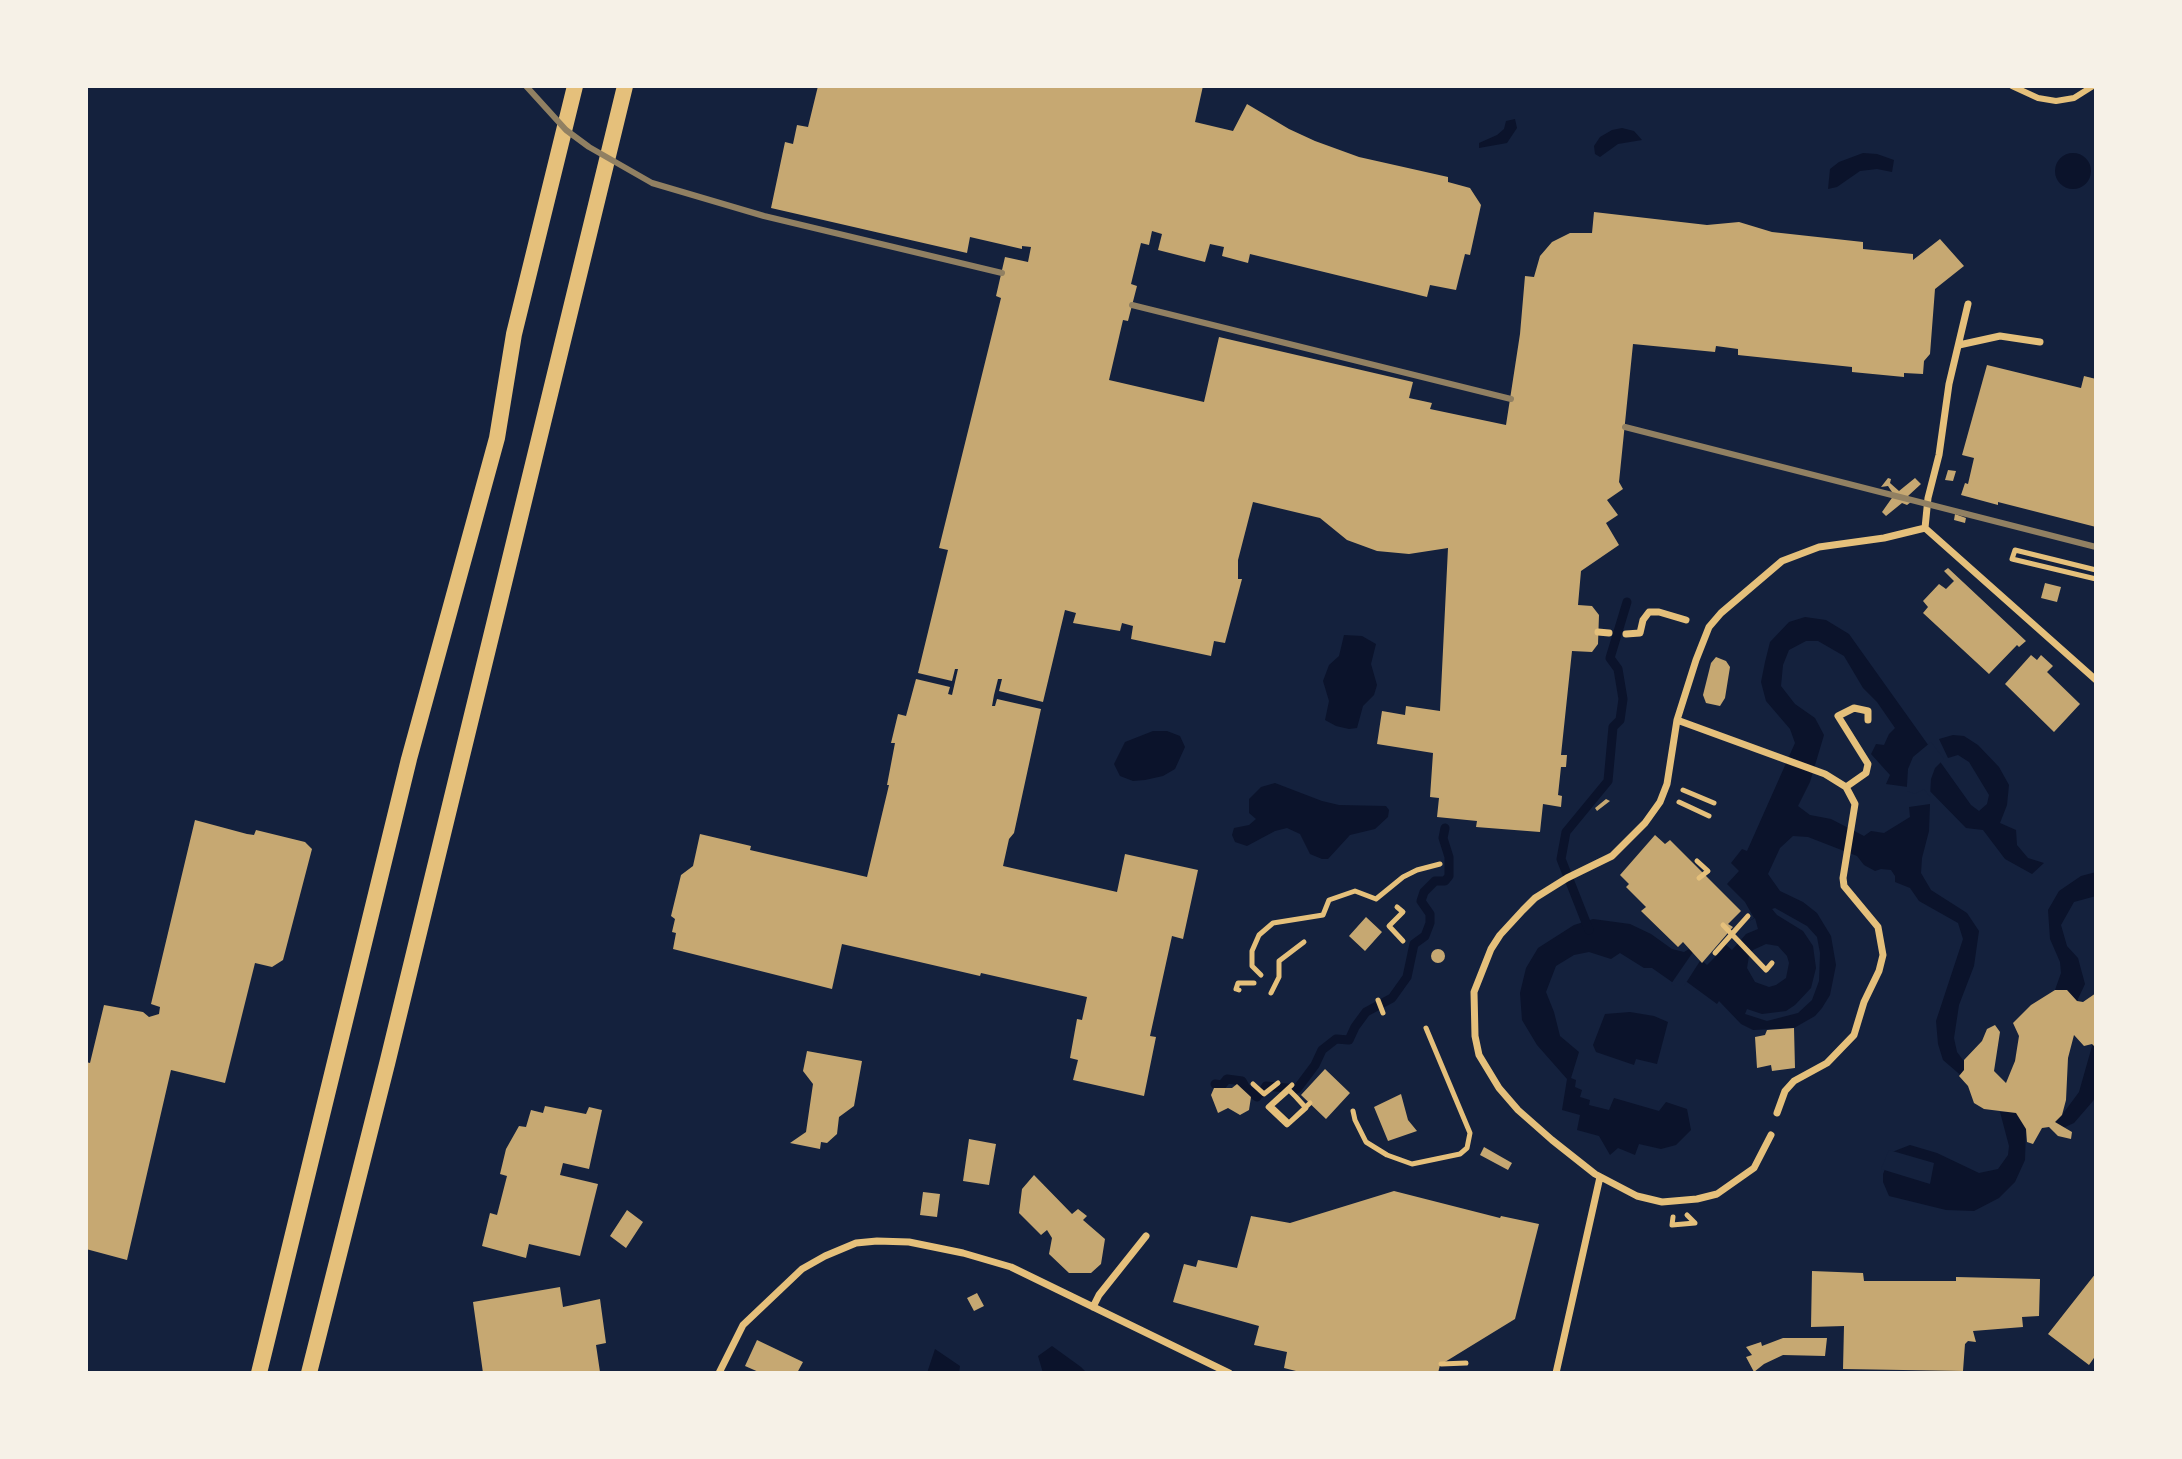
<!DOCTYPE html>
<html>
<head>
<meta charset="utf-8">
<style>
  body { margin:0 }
  #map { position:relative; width:2182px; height:1459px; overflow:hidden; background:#14213d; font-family:"Source Serif 4",serif }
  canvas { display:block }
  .frame { position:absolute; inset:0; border:88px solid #f6f1e7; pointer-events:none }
</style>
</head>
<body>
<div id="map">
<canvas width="2182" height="1459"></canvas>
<div class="frame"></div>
</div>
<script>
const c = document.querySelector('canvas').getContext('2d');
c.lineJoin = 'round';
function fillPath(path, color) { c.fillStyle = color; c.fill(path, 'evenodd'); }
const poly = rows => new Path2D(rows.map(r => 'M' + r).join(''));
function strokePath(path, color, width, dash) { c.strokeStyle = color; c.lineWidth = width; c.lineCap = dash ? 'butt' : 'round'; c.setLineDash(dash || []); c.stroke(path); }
fillPath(poly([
  [1515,119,1517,128,1507,143,1479,148,1479,143,1497,135,1504,129,1506,121],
  [1622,128,1634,131,1642,140,1618,144,1600,157,1595,154,1594,146,1600,137,1612,130],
  [1863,153,1877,154,1894,160,1892,172,1877,169,1860,171,1837,187,1828,189,1830,169,1839,162],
  '2055 171a18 18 0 1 1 36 0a18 18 0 1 1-36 0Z',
  [1805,617,1826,620,1849,634,1971,805,1979,811,1987,804,1989,795,1969,762,1958,755,1948,758,1939,739,1953,735,1964,736,1978,745,1999,767,2009,785,2007,805,2000,823,2016,830,2017,845,2028,858,2044,863,2032,874,2005,859,1983,830,1966,828,1924,785,1908,787,1886,784,1890,775,1871,754,1876,744,1884,745,1889,734,1895,728,1877,702,1863,688,1844,656,1818,641,1806,641,1789,650,1783,665,1781,686,1795,704,1815,718,1824,735,1810,782,1798,806,1810,815,1831,819,1864,836,1871,831,1884,833,1910,817,1909,807,1930,804,1929,831,1922,858,1921,873,1931,890,1967,913,1979,931,1974,966,1959,1005,1954,1038,1957,1052,1963,1060,2062,1115,2079,1092,2096,1032,2096,1095,2093,1101,2074,1123,2063,1128,2017,1114,2026,1129,2025,1160,2015,1182,1999,1198,1974,1211,1946,1210,1889,1196,1883,1182,1883,1174,1892,1152,1910,1145,1937,1153,1979,1173,1998,1169,2008,1155,2009,1146,2000,1112,2013,1112,1978,1090,1943,1060,1938,1044,1936,1021,1963,939,1958,923,1919,901,1910,888,1895,882,1895,876,1891,870,1881,869,1875,871,1864,865,1857,856,1808,837,1793,836,1780,848,1768,874,1780,891,1803,902,1817,913,1831,936,1836,965,1830,995,1822,1008,1815,1016,1794,1028,1753,1030,1741,1024,1719,1001,1717,1004,1687,982,1672,982,1652,968,1644,968,1620,953,1611,959,1589,952,1574,955,1556,966,1546,992,1554,1012,1560,1036,1579,1052,1571,1078,1576,1080,1575,1087,1582,1090,1580,1097,1590,1100,1589,1105,1609,1110,1614,1098,1659,1111,1666,1102,1687,1109,1691,1130,1676,1145,1661,1149,1639,1144,1635,1155,1618,1148,1610,1155,1599,1136,1577,1130,1580,1115,1562,1110,1567,1079,1537,1045,1522,1020,1520,993,1526,968,1538,948,1574,925,1593,919,1630,924,1651,934,1672,949,1684,952,1689,949,1707,965,1722,950,1729,935,1754,918,1745,902,1727,884,1739,871,1731,863,1742,849,1747,851,1795,743,1790,729,1766,701,1761,682,1765,662,1770,642,1789,622],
  [1775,908,1807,926,1817,937,1820,953,1819,981,1812,1000,1798,1013,1767,1021,1745,1014,1747,1009,1762,1014,1786,1011,1795,1005,1811,988,1816,968,1813,946,1803,931,1777,915,1772,909],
  [1766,944,1778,946,1787,956,1789,963,1786,978,1776,985,1769,987,1755,982,1747,968,1749,956,1753,950],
  [1344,635,1362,636,1376,644,1371,664,1377,685,1374,695,1363,706,1357,728,1349,729,1336,726,1325,720,1329,701,1323,681,1329,665,1339,656],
  [1153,731,1167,731,1180,736,1185,747,1175,769,1163,776,1145,780,1133,781,1120,776,1114,764,1125,742],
  [1275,783,1322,801,1339,805,1386,806,1389,810,1388,817,1375,829,1350,835,1328,859,1322,859,1310,854,1300,834,1287,828,1275,831,1247,846,1235,842,1232,835,1234,828,1249,825,1256,819,1249,813,1249,799,1261,787],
  [2096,872,2096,896,2074,902,2061,925,2067,946,2078,958,2085,984,2077,1001,2010,1079,2018,1048,2055,990,2061,973,2060,962,2050,939,2048,910,2059,891,2081,876],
  [1630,1012,1654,1016,1668,1022,1657,1064,1636,1059,1634,1065,1596,1052,1593,1045,1605,1014],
  [1052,1346,1081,1367,1087,1373,1043,1373,1038,1356],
  [935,1349,960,1366,959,1373,927,1373]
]), '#0b132b');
fillPath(poly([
  [1931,742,1944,759,1935,768,1931,779,1930,797,1924,789,1915,794,1907,791,1907,785,1908,769,1913,757],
  [1755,918,1758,929,1746,934,1732,950,1725,944,1737,927],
  [1693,952,1700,961,1684,986,1675,986,1671,984],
  [1889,1150,1934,1163,1930,1184,1881,1169]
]), '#14213d');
strokePath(poly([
  [1589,930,1561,859,1566,832,1608,781,1613,727,1620,720,1623,699,1618,669,1610,658,1627,602],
  [1215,1084,1222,1085,1227,1079,1242,1081,1246,1088,1257,1097],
  [1254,1094,1262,1093,1266,1086,1297,1089,1315,1065,1322,1050,1336,1039,1349,1040,1355,1027,1366,1012,1392,998,1407,977,1414,944,1425,936,1430,923,1430,914,1421,901,1424,892,1435,881,1445,881,1449,876,1449,857,1443,838,1445,828]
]), '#0b132b', 9);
fillPath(poly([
  [818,86,1203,86,1195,122,1233,131,1247,104,1289,129,1315,141,1359,157,1448,177,1448,182,1470,188,1481,205,1470,255,1465,254,1456,290,1430,285,1427,297,1250,254,1248,263,1222,256,1224,247,1210,244,1205,262,1158,250,1162,234,1152,231,1149,245,1141,243,1131,284,1137,286,1128,321,1123,320,1109,380,1204,402,1219,337,1413,382,1409,398,1432,403,1430,409,1506,425,1520,334,1525,276,1534,277,1540,256,1552,242,1570,233,1592,233,1594,212,1707,225,1739,222,1772,232,1863,242,1863,249,1913,254,1913,260,1940,239,1964,266,1935,289,1930,354,1924,361,1923,374,1904,373,1904,377,1852,372,1852,367,1738,355,1738,349,1716,346,1715,352,1633,344,1619,482,1623,489,1607,500,1618,515,1606,523,1619,545,1581,571,1578,605,1592,606,1599,615,1598,644,1592,652,1572,651,1561,755,1567,755,1566,767,1561,767,1558,795,1562,796,1561,807,1543,804,1540,832,1476,827,1477,821,1437,817,1439,798,1430,797,1433,753,1377,744,1382,711,1405,715,1406,706,1440,711,1448,548,1409,554,1377,551,1347,540,1320,518,1253,502,1238,560,1238,579,1242,579,1225,643,1214,641,1211,656,1131,639,1133,626,1122,623,1120,631,1073,623,1076,613,1065,610,1043,702,999,691,1002,679,998,679,994,695,992,706,995,706,997,699,1041,709,1014,833,1009,839,1003,866,1117,892,1125,854,1198,870,1183,939,1172,936,1150,1036,1156,1037,1144,1096,1073,1080,1078,1060,1070,1058,1077,1019,1082,1020,1087,997,981,973,980,976,842,944,832,989,673,949,676,933,672,932,675,919,671,916,681,875,693,866,700,834,751,846,750,850,867,877,889,785,887,785,895,743,891,743,898,714,906,716,916,679,950,687,948,694,952,695,958,669,955,669,952,681,918,673,948,550,939,548,1001,298,996,296,1005,257,1028,262,1031,247,1022,246,1022,249,970,237,967,253,771,208,785,142,793,144,797,125,808,127],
  [1987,365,2081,388,2084,376,2096,379,2096,527,1998,502,1998,505,1961,495,1965,483,1968,484,1974,458,1962,455],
  [1948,470,1956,471,1953,481,1945,480],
  [1888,478,1891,479,1890,483,1899,491,1915,478,1921,484,1908,496,1911,502,1907,505,1902,503,1886,516,1882,512,1894,495,1888,486,1881,487],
  [1955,514,1966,518,1965,523,1954,520],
  [1948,568,2026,641,2019,647,2017,645,1989,674,1923,613,1928,607,1923,601,1939,584,1946,589,1954,581,1944,571],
  [2045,583,2061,587,2057,602,2041,598],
  [2031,655,2037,660,2041,655,2053,666,2047,672,2080,704,2054,732,2005,684],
  [1716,657,1726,661,1730,667,1725,698,1720,706,1706,703,1703,695,1711,663],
  [1606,799,1610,801,1597,811,1595,808],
  [195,820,247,834,254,835,256,830,305,842,312,849,283,960,272,967,255,963,225,1083,171,1070,127,1260,86,1249,86,1062,90,1063,104,1005,143,1012,149,1017,159,1014,160,1007,151,1004],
  [1655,835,1665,844,1670,840,1741,911,1728,924,1733,927,1702,963,1683,942,1678,947,1641,911,1646,907,1626,887,1629,884,1620,875],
  [1366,917,1382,932,1365,951,1349,936],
  '1431 956a7 7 0 1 1 14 0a7 7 0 1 1-14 0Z',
  [2055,990,2067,990,2077,1001,2083,1002,2096,993,2096,1048,2092,1044,2084,1046,2074,1035,2068,1058,2066,1100,2062,1115,2055,1122,2072,1132,2071,1139,2058,1136,2049,1127,2042,1128,2033,1144,2027,1142,2026,1129,2016,1113,1984,1109,1974,1103,1968,1086,1959,1076,1964,1070,1964,1060,1982,1041,1987,1029,1995,1025,2000,1032,1994,1071,2006,1083,2015,1061,2019,1036,2013,1023,2031,1005],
  [1794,1028,1795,1068,1772,1071,1771,1065,1757,1068,1755,1037,1765,1035,1767,1030],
  [807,1051,862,1061,854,1106,839,1117,837,1134,827,1143,821,1142,820,1149,790,1143,806,1132,813,1084,803,1071],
  [1325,1069,1350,1093,1326,1119,1301,1095],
  [1237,1084,1251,1097,1249,1110,1240,1115,1228,1108,1218,1113,1211,1095,1214,1088,1232,1088],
  [1401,1094,1408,1120,1417,1131,1388,1141,1374,1107],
  [545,1106,586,1114,589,1107,602,1110,589,1169,563,1163,560,1175,598,1184,580,1256,529,1244,526,1258,482,1246,490,1213,497,1215,507,1176,500,1174,506,1149,519,1126,526,1127,531,1110,543,1113],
  [969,1139,996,1144,989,1185,963,1181],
  [1484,1147,1512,1163,1508,1170,1480,1155],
  [1034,1175,1072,1214,1078,1209,1087,1216,1083,1220,1105,1239,1101,1264,1091,1273,1069,1273,1049,1254,1052,1238,1047,1230,1041,1235,1019,1213,1022,1189],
  [1394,1191,1500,1218,1501,1216,1539,1224,1515,1319,1440,1365,1438,1373,1304,1373,1284,1368,1287,1352,1254,1345,1259,1326,1173,1302,1184,1264,1196,1267,1198,1260,1237,1268,1251,1216,1290,1223],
  [923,1192,940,1194,937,1217,920,1215],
  [627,1210,643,1222,626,1248,610,1236],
  [1812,1271,1863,1273,1864,1281,1956,1281,1956,1277,2040,1279,2039,1316,2022,1317,2023,1327,1973,1331,1976,1342,1968,1341,1965,1344,1963,1371,1843,1369,1844,1326,1811,1327],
  [2096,1273,2096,1355,2089,1365,2048,1334],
  [560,1287,563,1307,600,1299,606,1343,596,1345,600,1372,483,1373,473,1302],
  [977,1293,984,1306,974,1311,967,1298],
  [1783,1338,1827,1338,1825,1356,1783,1355,1764,1364,1754,1372,1746,1357,1752,1355,1746,1347,1761,1342,1762,1346],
  [757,1340,803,1362,797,1373,761,1373,745,1366]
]), '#c6a872');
strokePath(poly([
  [2096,570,2015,550,2012,559,2096,579],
  [1683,790,1714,803],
  [1679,802,1709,816],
  [1697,861,1708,871,1699,878],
  [1397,907,1403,912,1389,926,1403,941],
  [1723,925,1766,970,1772,963],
  [1715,953,1748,916],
  [1261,975,1252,966,1252,951,1259,935,1273,923,1323,915,1329,900,1355,891,1376,899,1403,877,1417,870,1440,864],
  [1239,990,1236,989,1238,983,1254,983],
  [1271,993,1279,977,1279,961,1304,942],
  [1378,1000,1383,1013],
  [1253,1084,1264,1094,1278,1083],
  [1292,1085,1268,1107,1287,1125,1306,1108,1296,1097,1289,1090,1271,1106,1289,1123,1310,1103],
  [1353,1111,1355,1120,1366,1142,1387,1155,1412,1164,1460,1154,1467,1148,1470,1133,1426,1028],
  [1673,1217,1672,1225,1695,1223,1687,1215],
  [1441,1364,1466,1363]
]), '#e5c07b', 5);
strokePath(poly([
  [2012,86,2038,98,2056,101,2074,98,2093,86]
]), '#e5c07b', 6);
strokePath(poly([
  [1959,345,2000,336,2040,342],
  [1925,528,2096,680],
  [1925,528,1928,498,1939,455,1949,384,1968,304],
  [1598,632,1609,633],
  [1626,634,1640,633,1643,620,1649,612,1659,612,1686,620],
  [1677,720,1825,774,1846,787,1855,804,1843,878,1844,886,1878,927,1883,955,1879,971,1864,1002,1854,1035,1827,1063,1794,1081,1785,1091,1777,1113],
  [1846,787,1866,773,1868,764,1838,716,1854,708,1868,711,1868,720],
  [1771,1135,1754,1168,1717,1194,1697,1199,1662,1202,1637,1196,1595,1174,1552,1140,1518,1110,1499,1088,1479,1055,1475,1036,1474,992,1491,949,1500,935,1523,910,1535,898,1567,878,1612,856,1645,823,1660,802,1667,784,1677,720,1696,660,1709,627,1721,613,1782,561,1819,547,1884,538,1925,528],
  [1093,1307,1099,1295,1146,1236],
  [719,1373,743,1325,802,1269,825,1256,856,1243,877,1241,909,1242,963,1253,1011,1267,1229,1373],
  [1556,1373,1600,1177]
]), '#e5c07b', 7);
strokePath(poly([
  [259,1373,409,759,497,438,514,334,575,86],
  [309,1373,387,1064,625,86]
]), '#e5c07b', 16);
strokePath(poly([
  [526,86,566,130,589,147,652,183,764,216,1002,273],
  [1132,305,1511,399],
  [1625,427,2096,547]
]), '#918062', 6);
</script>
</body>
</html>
